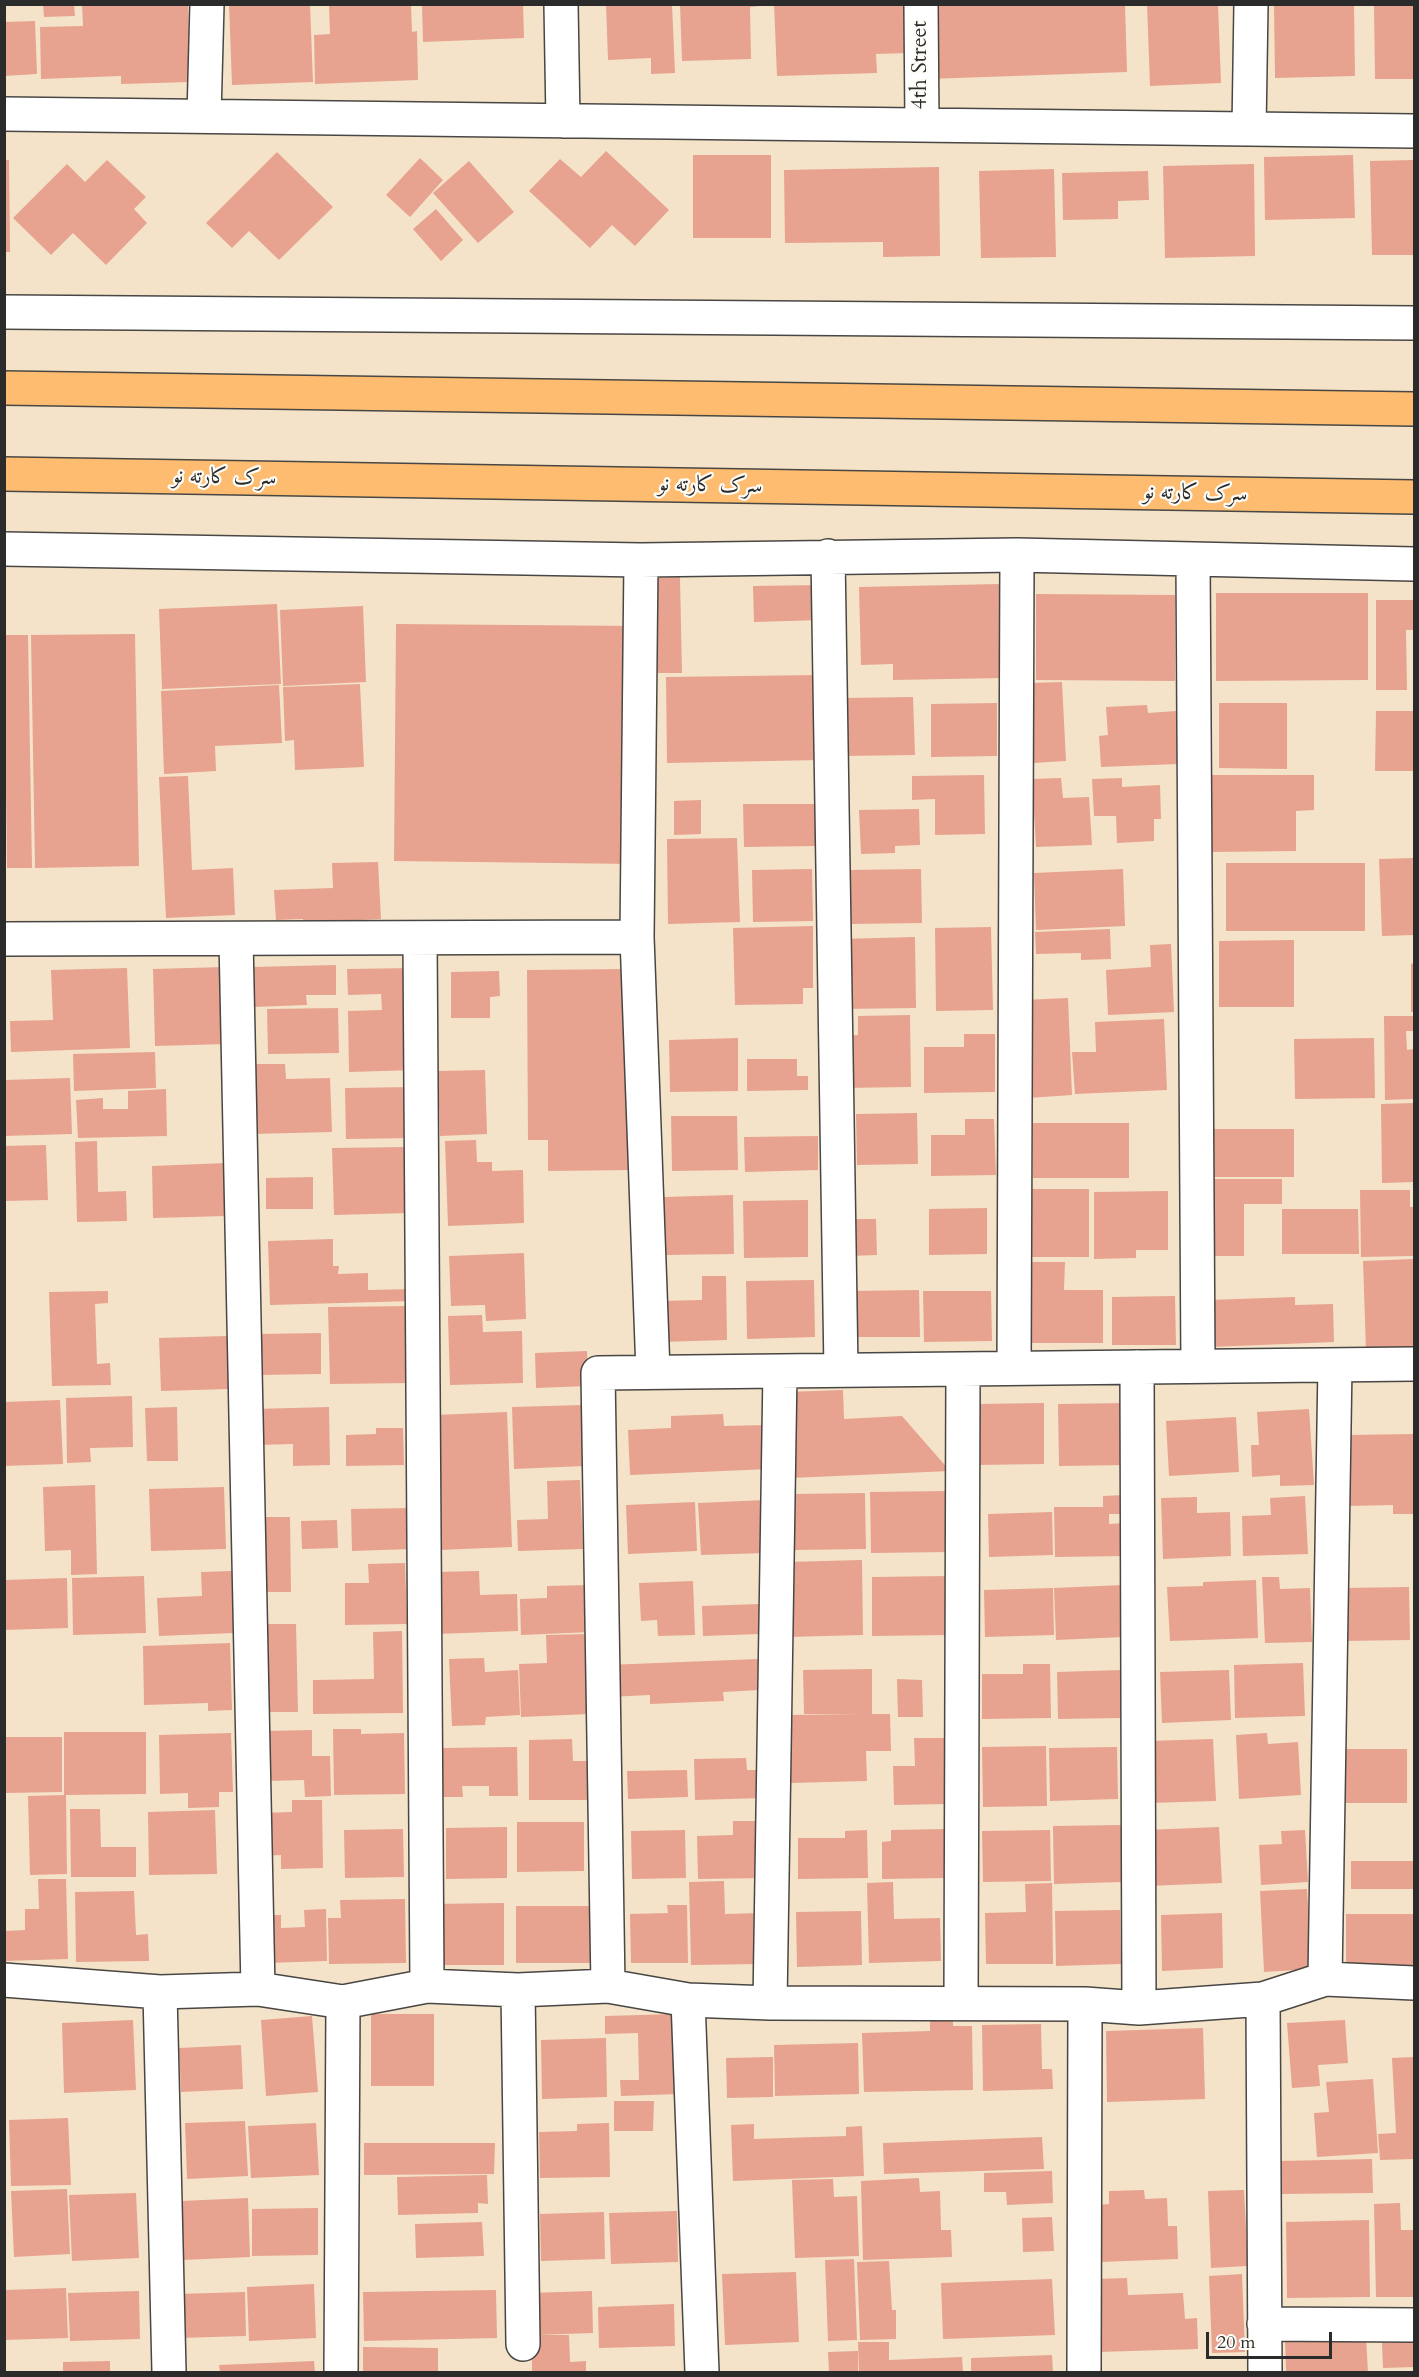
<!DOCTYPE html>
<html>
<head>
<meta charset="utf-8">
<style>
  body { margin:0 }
  #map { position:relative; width:1419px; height:2377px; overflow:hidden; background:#f4e3c9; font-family:Cardo,serif }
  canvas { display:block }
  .frame { position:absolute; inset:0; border:6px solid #2b2b2b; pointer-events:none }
  .scale { position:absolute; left:1206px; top:2332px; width:126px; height:27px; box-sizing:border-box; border:3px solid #2b2b2b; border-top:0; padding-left:8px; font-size:18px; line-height:21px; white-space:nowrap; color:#2b2b2b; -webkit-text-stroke:4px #fdfcf7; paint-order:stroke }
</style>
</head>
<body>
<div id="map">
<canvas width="1419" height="2377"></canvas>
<div class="frame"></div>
<div class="scale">20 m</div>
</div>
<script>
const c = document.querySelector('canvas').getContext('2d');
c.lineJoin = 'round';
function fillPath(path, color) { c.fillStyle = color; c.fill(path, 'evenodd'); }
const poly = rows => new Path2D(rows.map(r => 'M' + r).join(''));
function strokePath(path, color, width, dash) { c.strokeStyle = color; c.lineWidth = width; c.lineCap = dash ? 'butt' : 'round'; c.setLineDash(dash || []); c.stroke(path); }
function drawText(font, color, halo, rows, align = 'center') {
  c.font = font + ' Cardo,Amiri,serif'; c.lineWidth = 4.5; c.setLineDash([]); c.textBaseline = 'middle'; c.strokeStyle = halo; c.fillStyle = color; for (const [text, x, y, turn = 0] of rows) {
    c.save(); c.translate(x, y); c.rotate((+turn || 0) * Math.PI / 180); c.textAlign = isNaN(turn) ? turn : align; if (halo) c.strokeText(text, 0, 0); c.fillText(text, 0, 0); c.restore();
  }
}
fillPath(poly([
  [43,4,74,4,75,16,44,17],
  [82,4,188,4,190,82,121,84,121,76,41,79,40,27,83,26],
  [229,4,310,4,313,82,232,85],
  [422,4,523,4,524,38,423,42],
  [606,4,672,4,675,73,651,74,651,58,608,60],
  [680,4,759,4,759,6,750,7,751,59,682,61],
  [774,4,907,4,908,53,876,54,877,73,777,76],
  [927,4,1125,4,1127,72,929,79],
  [1147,4,1218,4,1221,83,1150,86],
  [1374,4,1414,4,1414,79,1375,79],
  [329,5,411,5,412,32,417,31,418,80,315,84,314,35,330,34],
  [1274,5,1354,5,1355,76,1275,78],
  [35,21,37,74,4,76,4,22],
  [606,151,669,210,635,246,612,225,590,248,529,191,560,159,581,177],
  [277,152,333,207,279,260,249,231,232,248,206,223],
  [693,155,771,155,771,238,693,238],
  [1353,155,1355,218,1265,220,1264,157],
  [420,158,443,180,410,217,386,195],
  [4,160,9,160,10,252,4,252],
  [107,160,146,197,134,209,147,223,106,265,73,233,51,255,13,218,67,164,85,182],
  [1414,160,1414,255,1372,255,1370,161],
  [469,161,514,212,478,243,433,193],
  [1254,164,1255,256,1165,258,1163,166],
  [939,167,940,256,883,257,883,242,785,243,784,170],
  [1054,169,1056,257,981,258,979,171],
  [1148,171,1149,200,1118,201,1118,219,1063,220,1062,173],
  [436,209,463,240,441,261,413,229],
  [680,577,682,673,647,673,645,578],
  [1000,584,1002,678,893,680,893,664,861,665,859,587],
  [821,585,822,620,754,622,753,586],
  [1216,593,1368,593,1368,680,1216,681],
  [1036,594,1175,595,1175,681,1036,680],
  [1376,600,1414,600,1414,630,1406,630,1407,690,1376,690],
  [277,604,281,684,162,689,159,609],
  [363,606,366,682,283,686,280,610],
  [396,624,637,626,634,864,394,861],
  [135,634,139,866,35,868,31,635],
  [4,635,28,635,32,868,7,868],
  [819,675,821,760,667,763,666,677],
  [1062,682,1066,761,1033,763,1029,683],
  [360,684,364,767,295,770,294,740,285,741,283,687],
  [279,685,282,743,215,746,216,771,164,774,161,691],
  [913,697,915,755,844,756,843,698],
  [997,703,997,756,931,757,931,704],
  [1219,703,1287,703,1287,769,1219,768],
  [1147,705,1148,713,1176,711,1178,764,1101,767,1099,736,1108,735,1106,707],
  [1376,711,1414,711,1414,771,1375,771],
  [984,775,985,834,935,835,935,799,912,800,912,776],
  [1212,775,1314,775,1314,810,1296,811,1296,851,1212,852],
  [188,776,192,870,233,868,235,915,166,918,159,777],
  [1061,778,1063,798,1089,797,1092,845,1036,847,1032,779],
  [1122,778,1122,787,1160,785,1161,819,1154,819,1154,841,1117,843,1116,816,1094,816,1092,779],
  [701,800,701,834,674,835,674,801],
  [743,804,815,804,816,846,744,847],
  [919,809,920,845,895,846,895,853,861,854,859,810],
  [737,838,740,922,668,924,667,839],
  [1414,858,1414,935,1382,936,1379,859],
  [378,862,381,919,337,921,337,935,304,936,303,919,276,920,274,890,333,888,332,863],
  [1226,863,1365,863,1365,931,1226,931],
  [812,869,813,921,753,922,752,870],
  [921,869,922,923,849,924,847,870],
  [1123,869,1125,926,1036,930,1034,873],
  [813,926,813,988,803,988,803,1004,735,1005,733,928],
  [991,927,993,1010,936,1011,935,928],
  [1110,929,1111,959,1081,960,1081,953,1036,954,1035,932],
  [915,937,916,1008,841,1009,841,939],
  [1294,940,1294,1007,1219,1007,1219,941],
  [1171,944,1174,1012,1108,1015,1106,970,1151,967,1150,945],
  [1414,963,1414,1012,1411,1012,1411,964],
  [336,965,336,995,306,995,307,1005,253,1007,252,967],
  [225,967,227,1044,155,1046,153,969],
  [127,968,130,1048,11,1052,10,1021,53,1020,51,970],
  [414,968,416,1070,349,1072,348,1011,382,1010,381,994,348,995,347,969],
  [631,969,633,1170,548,1171,548,1140,528,1140,527,970],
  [499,971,500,996,490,997,490,1018,451,1018,451,972],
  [1068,998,1072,1095,1028,1098,1023,1000],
  [338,1008,339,1053,268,1054,267,1009],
  [910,1015,911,1087,842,1088,841,1036,858,1035,858,1016],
  [1384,1016,1414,1016,1414,1031,1406,1031,1407,1050,1414,1049,1414,1099,1385,1100],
  [1164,1019,1167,1090,1075,1094,1072,1052,1096,1052,1095,1022],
  [964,1034,995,1034,995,1092,924,1093,924,1047,964,1047],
  [738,1038,738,1091,670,1092,669,1040],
  [1374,1038,1375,1098,1295,1099,1294,1039],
  [155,1052,156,1088,74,1091,73,1054],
  [747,1059,797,1059,797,1076,808,1076,808,1090,747,1091],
  [251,1064,285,1064,286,1079,330,1078,332,1132,252,1134],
  [485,1070,487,1134,440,1136,438,1071],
  [70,1078,72,1134,4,1136,4,1080],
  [412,1087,413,1138,346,1139,345,1088],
  [166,1089,167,1136,78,1138,76,1100,103,1098,103,1109,128,1109,128,1091],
  [1414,1103,1414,1182,1382,1183,1381,1104],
  [917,1113,918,1164,857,1165,856,1114],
  [671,1116,737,1116,738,1170,672,1171],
  [965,1119,994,1119,996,1175,931,1176,931,1135,965,1135],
  [1033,1123,1129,1123,1129,1178,1033,1178],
  [1214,1129,1294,1129,1294,1177,1214,1177],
  [818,1136,818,1170,745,1172,744,1137],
  [476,1140,477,1162,492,1162,492,1171,523,1170,524,1223,448,1226,445,1141],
  [97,1141,98,1192,126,1191,127,1221,77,1222,75,1142],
  [46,1145,48,1200,4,1201,4,1146],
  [407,1147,409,1213,334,1215,332,1148],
  [226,1163,227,1216,153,1218,152,1166],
  [313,1177,313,1209,266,1209,266,1178],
  [1212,1179,1282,1179,1282,1204,1244,1204,1244,1256,1213,1256],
  [1021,1189,1089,1189,1089,1257,1021,1257],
  [1360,1190,1410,1190,1410,1207,1414,1207,1414,1256,1361,1257],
  [1168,1191,1168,1250,1136,1250,1136,1258,1094,1259,1094,1192],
  [733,1195,734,1254,665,1255,664,1197],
  [808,1200,808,1257,744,1258,743,1201],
  [987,1208,987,1254,929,1255,929,1209],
  [1282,1209,1358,1209,1359,1254,1282,1254],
  [849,1219,876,1219,877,1255,850,1256],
  [333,1239,333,1266,339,1266,338,1274,368,1273,368,1290,413,1289,413,1301,270,1305,268,1241],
  [524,1253,526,1319,486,1321,485,1305,451,1306,449,1256],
  [1413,1259,1414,1349,1366,1351,1363,1261],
  [1022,1262,1065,1262,1064,1290,1103,1290,1103,1343,1021,1343],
  [702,1276,726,1276,727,1340,660,1342,659,1301,702,1300],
  [814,1280,815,1337,747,1339,746,1281],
  [919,1290,920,1337,853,1337,852,1291],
  [108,1291,108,1303,95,1304,97,1364,110,1363,111,1385,52,1386,49,1292],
  [923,1291,991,1291,992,1341,924,1342],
  [1175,1296,1176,1345,1112,1345,1112,1297],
  [1295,1297,1295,1305,1333,1304,1334,1342,1211,1347,1209,1300],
  [412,1306,413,1383,330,1384,328,1307],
  [482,1315,483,1332,522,1331,523,1383,450,1385,448,1316],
  [321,1333,321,1374,260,1375,260,1334],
  [227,1336,229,1389,161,1391,159,1338],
  [587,1351,588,1386,536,1388,535,1353],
  [843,1390,844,1419,902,1416,950,1471,791,1478,787,1392],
  [132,1396,133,1447,90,1448,91,1462,67,1463,66,1398],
  [60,1400,63,1464,4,1466,4,1402],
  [1044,1403,1044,1464,976,1465,975,1404],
  [1129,1403,1130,1465,1059,1466,1058,1404],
  [582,1405,584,1466,514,1469,512,1407],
  [177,1407,178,1461,147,1461,145,1408],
  [329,1407,330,1465,293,1466,293,1444,255,1445,254,1409],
  [1309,1409,1314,1485,1280,1486,1280,1475,1252,1477,1251,1445,1259,1445,1257,1412],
  [507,1412,512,1547,439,1550,435,1415],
  [723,1414,724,1426,768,1425,770,1469,630,1475,628,1430,671,1428,671,1416],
  [1236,1417,1239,1472,1169,1476,1166,1421],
  [376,1428,403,1428,404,1465,346,1466,346,1435,376,1434],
  [1414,1434,1414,1514,1393,1514,1393,1505,1349,1506,1348,1435],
  [580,1480,583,1549,518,1551,517,1520,548,1519,547,1481],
  [95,1485,97,1574,71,1575,71,1550,45,1551,43,1487],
  [224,1487,226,1549,151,1551,149,1489],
  [948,1491,949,1552,871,1553,870,1492],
  [865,1493,866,1549,795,1550,794,1494],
  [1125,1495,1124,1514,1109,1514,1109,1524,1125,1523,1125,1556,1055,1557,1054,1507,1103,1507,1103,1496],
  [1305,1496,1308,1554,1243,1556,1242,1516,1271,1515,1270,1498],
  [1197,1497,1197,1513,1230,1512,1231,1556,1163,1559,1161,1498],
  [765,1500,767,1553,701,1555,698,1503],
  [695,1502,697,1551,628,1554,626,1505],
  [412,1508,412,1549,352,1551,351,1509],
  [1052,1512,1053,1555,989,1557,988,1514],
  [262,1517,290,1517,291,1592,264,1592],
  [337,1520,338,1548,302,1549,301,1521],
  [862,1560,863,1635,788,1637,786,1562],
  [405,1563,407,1624,345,1625,345,1583,369,1583,368,1564],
  [232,1571,234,1633,159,1636,157,1598,202,1596,201,1572],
  [479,1571,480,1595,517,1594,518,1631,437,1634,435,1572],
  [144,1576,146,1633,73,1635,72,1578],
  [948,1576,949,1635,872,1636,872,1577],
  [1262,1577,1279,1577,1280,1589,1310,1588,1312,1642,1265,1643],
  [67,1578,68,1628,4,1630,4,1580],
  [1256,1580,1258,1638,1170,1641,1167,1587,1203,1586,1203,1582],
  [693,1581,695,1635,658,1636,657,1620,641,1621,639,1583],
  [589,1585,591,1632,521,1635,520,1599,547,1598,547,1586],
  [1123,1585,1125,1637,1056,1640,1054,1588],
  [1409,1587,1410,1640,1343,1641,1342,1588],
  [1053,1588,1054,1635,985,1637,984,1590],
  [759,1604,760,1634,703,1636,702,1606],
  [264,1624,296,1624,298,1712,266,1712],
  [402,1631,403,1713,313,1714,313,1680,374,1679,373,1632],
  [588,1634,590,1714,521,1717,519,1664,547,1663,546,1635],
  [230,1643,232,1710,208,1711,208,1703,144,1705,143,1646],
  [484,1658,485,1672,518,1670,520,1715,486,1717,485,1725,452,1726,449,1659],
  [758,1659,760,1690,723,1692,724,1701,650,1704,650,1695,608,1697,607,1665],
  [1303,1663,1305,1716,1235,1718,1234,1665],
  [1023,1664,1050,1664,1051,1718,982,1719,982,1674,1023,1674],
  [872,1669,872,1714,890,1714,891,1751,866,1751,867,1781,791,1783,789,1715,860,1714,804,1714,803,1670],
  [1122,1670,1123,1718,1058,1719,1057,1672],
  [1229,1670,1231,1720,1162,1723,1160,1672],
  [897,1679,922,1680,923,1717,898,1717],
  [333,1729,361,1729,361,1734,404,1733,405,1794,334,1795],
  [312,1730,312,1756,330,1756,331,1796,305,1797,304,1780,266,1781,265,1731],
  [64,1732,146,1732,146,1794,64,1795],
  [231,1733,233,1792,219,1792,219,1807,188,1808,188,1793,160,1794,159,1735],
  [1267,1733,1268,1744,1298,1742,1301,1795,1239,1799,1236,1735],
  [4,1737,62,1737,62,1792,4,1793],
  [914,1738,946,1738,947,1804,894,1805,893,1766,915,1766],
  [572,1739,573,1761,589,1761,589,1800,529,1800,529,1740],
  [1213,1739,1216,1801,1149,1803,1147,1741],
  [1046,1746,1047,1806,983,1807,982,1747],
  [517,1747,518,1796,489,1796,489,1786,462,1786,463,1797,443,1797,442,1748],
  [1117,1747,1118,1799,1050,1801,1049,1748],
  [1346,1749,1407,1749,1407,1803,1346,1803],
  [746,1758,747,1770,762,1770,763,1798,695,1800,694,1759],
  [687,1770,688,1797,628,1799,627,1771],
  [66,1795,67,1874,30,1875,28,1796],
  [292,1800,322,1800,323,1868,281,1869,281,1855,260,1856,259,1813,292,1812],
  [70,1809,100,1809,101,1847,136,1847,136,1877,71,1877],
  [215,1810,217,1874,149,1875,148,1812],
  [733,1821,766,1821,767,1878,698,1879,697,1836,733,1835],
  [517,1822,584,1822,584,1871,517,1872],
  [1121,1825,1122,1882,1054,1884,1053,1826],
  [507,1827,507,1878,446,1879,446,1828],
  [1219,1827,1222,1883,1147,1886,1145,1830],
  [403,1829,404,1877,345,1878,344,1830],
  [947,1829,947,1878,882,1879,882,1842,891,1841,891,1830],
  [685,1830,686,1878,632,1879,631,1831],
  [867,1830,868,1878,798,1879,798,1838,845,1838,845,1831],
  [1050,1830,1051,1881,983,1882,982,1831],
  [1305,1830,1308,1882,1261,1885,1259,1845,1282,1844,1281,1831],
  [1351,1861,1414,1861,1414,1889,1351,1889],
  [38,1879,66,1879,68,1959,4,1961,4,1931,25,1930,25,1909,39,1909],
  [724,1881,725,1914,760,1913,761,1964,691,1965,689,1882],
  [893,1882,894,1919,940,1918,941,1961,869,1963,867,1883],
  [1052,1883,1053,1964,986,1964,985,1913,1026,1912,1025,1884],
  [1307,1889,1312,1969,1264,1972,1260,1891],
  [134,1891,136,1935,148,1934,149,1961,76,1962,75,1892],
  [405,1899,406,1963,329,1964,328,1918,341,1918,340,1900],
  [504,1903,504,1965,433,1965,432,1904],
  [667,1905,687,1905,688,1963,631,1963,630,1914,668,1913],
  [516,1906,591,1906,591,1963,516,1963],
  [326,1909,327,1961,267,1963,267,1915,281,1915,281,1928,305,1927,304,1910],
  [1120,1910,1121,1964,1056,1966,1055,1911],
  [861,1911,862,1965,797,1967,796,1912],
  [1222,1913,1223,1968,1162,1971,1161,1915],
  [1346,1914,1414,1914,1414,1972,1346,1972],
  [371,2014,434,2014,434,2086,371,2086],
  [676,2014,679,2094,621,2096,620,2080,639,2080,638,2033,605,2034,605,2016],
  [953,2015,953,2026,972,2026,973,2090,864,2092,862,2033,930,2031,930,2016],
  [312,2016,318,2092,266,2096,261,2020],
  [133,2020,136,2090,64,2093,62,2023],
  [1345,2020,1348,2063,1318,2065,1320,2086,1292,2088,1287,2023],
  [1041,2024,1042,2069,1052,2069,1053,2089,983,2091,982,2025],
  [1203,2028,1205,2099,1107,2102,1106,2031],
  [606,2038,607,2097,542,2099,541,2040],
  [858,2043,859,2094,775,2096,774,2045],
  [241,2045,243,2089,181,2092,179,2048],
  [773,2057,773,2097,727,2098,726,2058],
  [1414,2057,1414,2159,1380,2160,1378,2134,1396,2133,1392,2058],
  [1373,2079,1378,2153,1317,2157,1314,2113,1329,2112,1326,2082],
  [614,2101,654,2101,653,2131,614,2131],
  [68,2118,71,2185,11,2186,9,2120],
  [245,2121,248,2176,187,2179,185,2123],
  [316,2123,319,2175,251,2178,248,2126],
  [609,2123,610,2177,540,2178,539,2132,577,2131,577,2124],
  [754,2124,754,2139,846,2136,846,2127,862,2126,864,2176,733,2181,731,2125],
  [1042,2137,1044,2169,884,2174,883,2143],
  [364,2143,495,2143,494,2174,364,2175],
  [1372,2159,1373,2193,1281,2194,1280,2161],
  [1052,2171,1053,2203,1007,2205,1006,2192,984,2192,984,2173],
  [487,2175,488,2204,478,2203,478,2213,398,2215,397,2177],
  [919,2178,920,2192,940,2191,941,2230,951,2230,952,2257,863,2260,861,2181],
  [833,2179,834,2197,857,2196,859,2256,795,2258,792,2180],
  [67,2189,70,2254,14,2257,11,2191],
  [1144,2190,1145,2199,1167,2198,1168,2226,1177,2226,1178,2259,1100,2262,1097,2205,1109,2204,1109,2191],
  [1244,2190,1248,2266,1211,2268,1208,2191],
  [136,2193,139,2258,72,2261,69,2195],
  [248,2198,250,2257,183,2260,181,2201],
  [1400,2203,1401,2230,1414,2230,1414,2297,1376,2297,1374,2204],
  [318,2208,318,2255,252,2256,252,2209],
  [677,2211,678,2262,611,2264,609,2213],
  [604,2212,605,2259,541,2261,540,2214],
  [1052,2217,1054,2251,1023,2252,1022,2218],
  [1369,2220,1370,2297,1287,2298,1286,2222],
  [482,2222,484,2256,416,2258,415,2224],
  [854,2259,857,2340,828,2341,825,2260],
  [889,2261,892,2310,896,2310,896,2339,860,2340,857,2262],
  [796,2272,799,2342,725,2345,722,2274],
  [1242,2274,1245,2352,1212,2353,1209,2276],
  [1127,2278,1128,2295,1183,2293,1185,2319,1197,2318,1198,2349,1098,2352,1095,2279],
  [1052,2279,1055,2335,943,2339,941,2283],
  [314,2284,316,2338,249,2341,247,2287],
  [66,2288,68,2338,4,2340,4,2290],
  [496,2290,497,2338,364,2341,363,2292],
  [139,2291,140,2339,70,2341,68,2293],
  [592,2291,593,2333,536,2335,569,2335,570,2362,586,2361,586,2372,532,2372,531,2293],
  [245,2292,246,2336,179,2338,178,2294],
  [674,2304,675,2346,599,2348,598,2307],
  [1366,2337,1368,2372,1286,2372,1285,2340],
  [858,2342,889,2342,889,2360,962,2357,963,2372,859,2372],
  [1414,2342,1414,2367,1383,2368,1382,2343],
  [363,2347,438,2348,438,2372,363,2372],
  [858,2351,858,2372,829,2372,828,2352],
  [1052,2355,1053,2372,971,2372,971,2358],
  [110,2361,110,2372,63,2372,63,2362],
  [314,2361,315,2372,220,2372,219,2365]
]), '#e7a38f');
const minor = poly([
  [561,4,563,121],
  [921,4,922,125],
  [4,114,1414,131],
  [204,116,207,4],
  [1249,129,1251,4],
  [4,312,1414,323],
  [4,549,641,560,1017,555,1414,564],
  [828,556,841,1370],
  [641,560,637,937,653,1372],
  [1193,560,1198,1366],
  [4,939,637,937],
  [236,939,258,1989],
  [420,939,427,1986],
  [1137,1367,1139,2008],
  [1014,1368,1017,555],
  [1325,1979,1335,1365],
  [4,1980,160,1992,258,1989,343,2002,427,1986,518,1990,608,1986,688,2000,770,2003,1085,2004,1139,2008,1263,1999,1325,1979,1414,1983],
  [608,1986,598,1373,1414,1364],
  [518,1990,523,2344],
  [160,1992,169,2372],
  [1263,1999,1265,2372],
  [688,2000,702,2372],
  [961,2002,963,1369],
  [770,2003,780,1371],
  [1264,2324,1414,2325],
  [341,2372,343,2002],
  [1084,2372,1085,2004]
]);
const trunk = poly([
  [4,388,1414,409],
  [4,474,1414,497]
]);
strokePath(minor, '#494743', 36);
strokePath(trunk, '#494743', 36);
strokePath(minor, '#fff', 33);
strokePath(trunk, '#fdbc70', 33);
drawText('22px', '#2b2b2b', '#fdfcf7', [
  ["4th Street",921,65,-90],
  ["سرک کارته نو",224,478,1],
  ["سرک کارته نو",710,486,1],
  ["سرک کارته نو",1195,494,1]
]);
</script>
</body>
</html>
